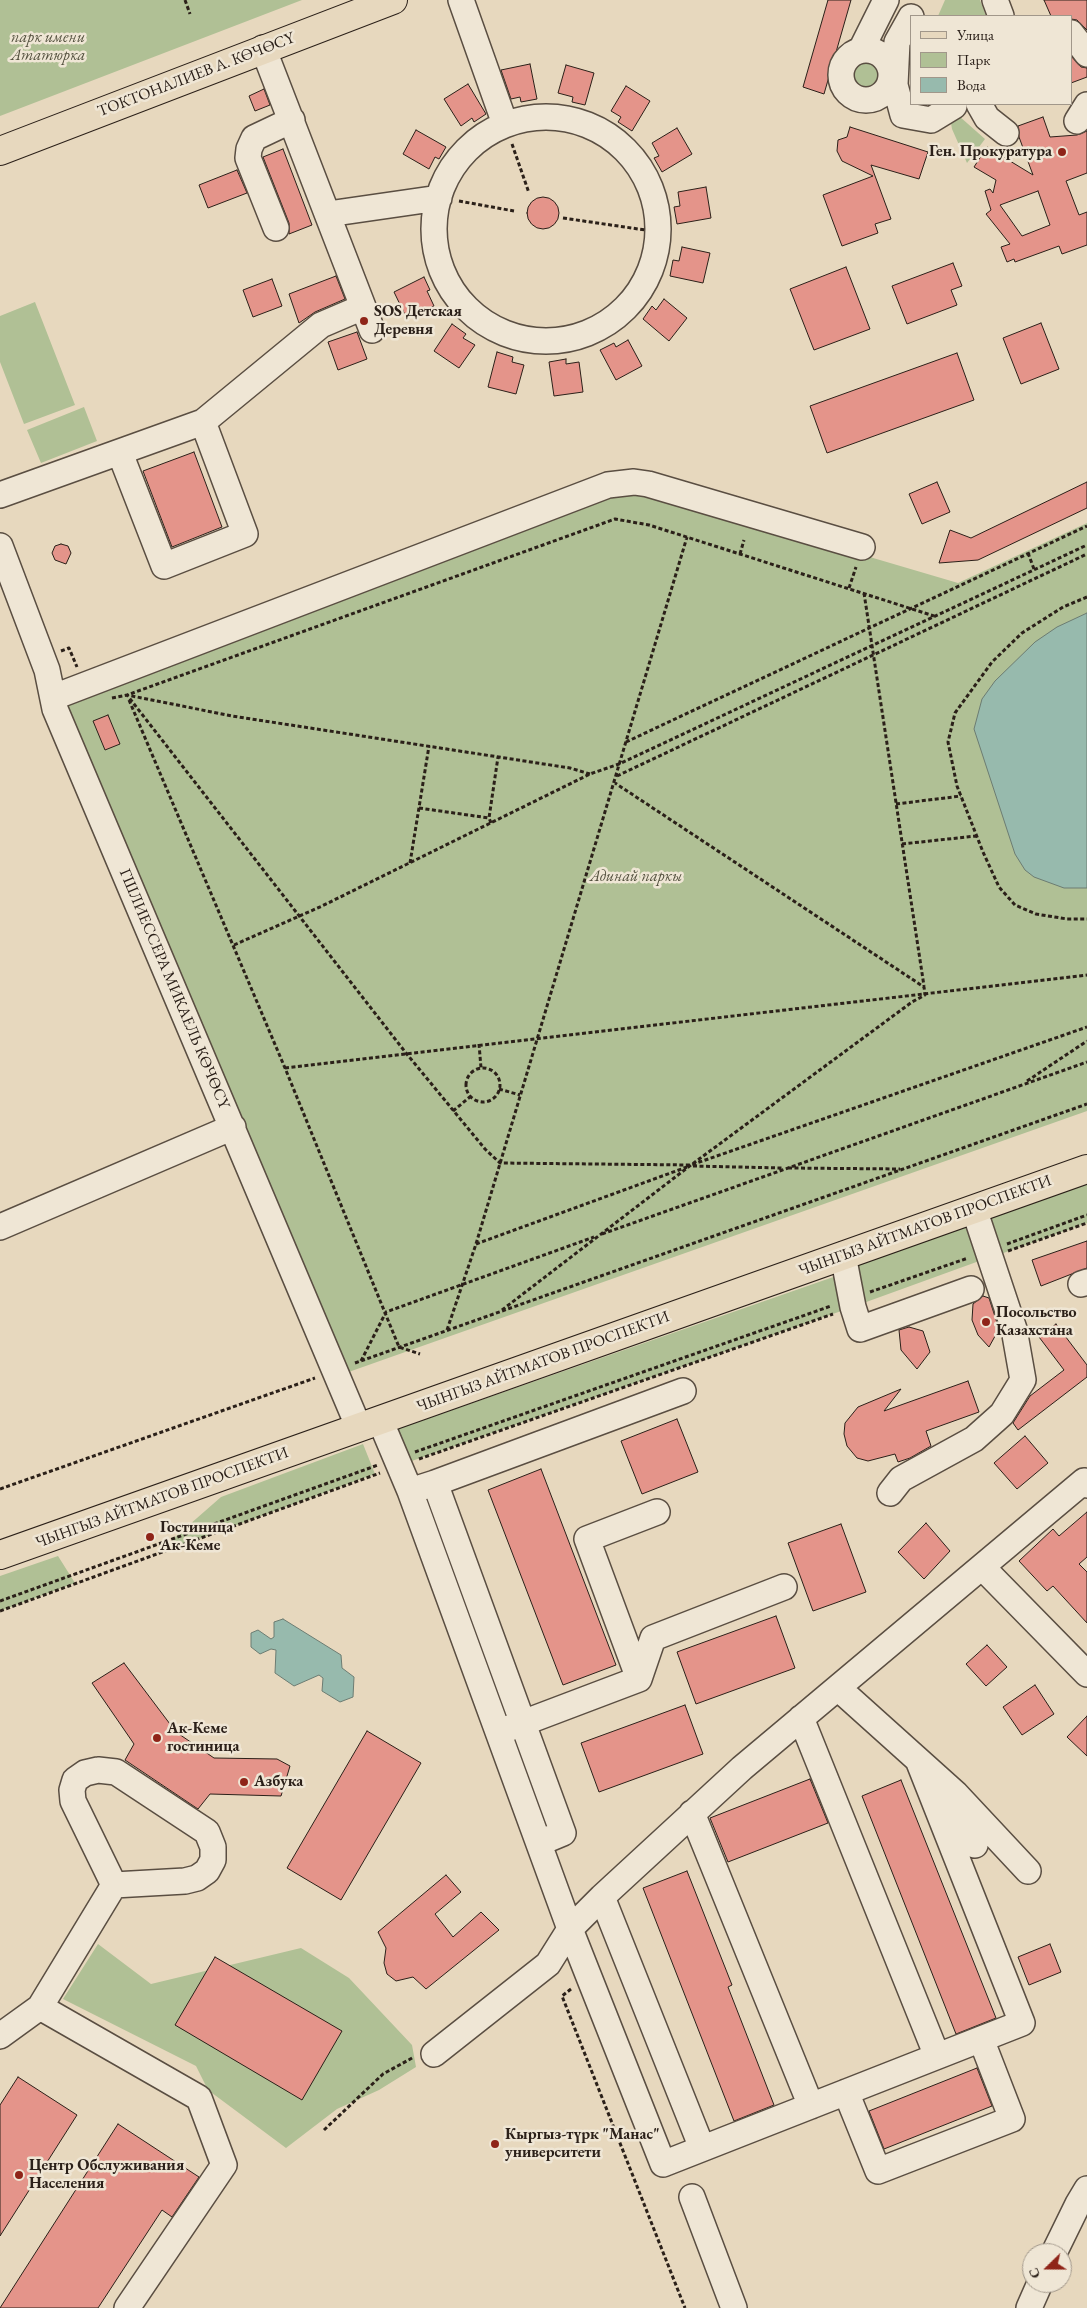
<!DOCTYPE html>
<html>
<head>
<meta charset="utf-8">
<style>
  body { margin:0 }
  #map { position:relative; width:1087px; height:2308px; overflow:hidden; background:#e7d8be; font-family:"EB Garamond",serif }
  canvas { display:block }
  .legend { position:absolute; left:910px; top:15px; width:162px; height:90px; box-sizing:border-box; background:#efe6d5; border:1px solid #a1978a; margin:0; padding:6px 9px; list-style:none; font-size:15px; color:#2b2019 }
  .legend li { display:flex; align-items:center; gap:10px; height:25px }
  .legend b { width:25px; border:1px solid #a1978a }
  .north { position:absolute; left:1022px; top:2243px; width:50px; height:50px; box-sizing:border-box; background:#efe6d5; border:1px solid #a1978a; border-radius:50%; rotate:248deg; font-size:14px; font-weight:700; line-height:20px; text-align:center; color:#2b2019 }
  .north::after { content:''; display:block; margin:auto; width:18px; height:22px; background:#8f2418; clip-path:polygon(50% 0,100% 100%,50% 72%,0 100%) }
</style>
</head>
<body>
<div id="map">
<canvas width="1087" height="2308"></canvas>
<ul class="legend">
<li><b style="height:6px;background:#e7d8be"></b>Улица</li>
<li><b style="height:14px;background:#b0c095"></b>Парк</li>
<li><b style="height:14px;background:#97baad"></b>Вода</li>
</ul>
<div class="north">С</div>
</div>
<script>
const c = document.querySelector('canvas').getContext('2d');
c.lineJoin = 'round';
function fillPath(path, color) { c.fillStyle = color; c.fill(path, 'evenodd'); }
const poly = rows => new Path2D(rows.map(r => 'M' + r).join(''));
function strokePath(path, color, width, dash) { c.strokeStyle = color; c.lineWidth = width; c.lineCap = dash ? 'butt' : 'round'; c.setLineDash(dash || []); c.stroke(path); }
function drawText(font, color, halo, rows, align = 'center') {
  c.font = font + ' "EB Garamond",serif'; c.lineWidth = 5; c.setLineDash([]); c.textBaseline = 'middle'; c.strokeStyle = halo; c.fillStyle = color; for (const [text, x, y, turn = 0] of rows) {
    c.save(); c.translate(x, y); c.rotate((+turn || 0) * Math.PI / 180); c.textAlign = isNaN(turn) ? turn : align; if (halo) c.strokeText(text, 0, 0); c.fillText(text, 0, 0); c.restore();
  }
}
fillPath(poly([
  [0,0,302,0,0,116],
  [945,0,980,0,986,16,938,16],
  [861,59,883,69,877,85,864,93,858,91,851,80],
  [959,116,985,139,967,163,952,129,951,123],
  [35,302,75,405,24,424,0,362,0,316],
  [84,407,97,441,41,463,27,430],
  [639,489,958,583,1087,523,1087,1111,343,1374,62,702,603,493],
  [1087,1181,1087,1223,995,1256,983,1218],
  [971,1223,982,1260,858,1305,852,1265],
  [839,1275,847,1309,406,1463,395,1430],
  [363,1444,375,1474,177,1547,173,1539,221,1497],
  [58,1556,75,1583,0,1611,0,1576],
  [98,1944,151,1984,301,1948,349,1978,412,2045,416,2067,379,2090,337,2109,286,2148,208,2090,196,2066,63,1999]
]), '#b0c095');
const water = poly([
  [1087,613,1087,888,1064,888,1034,877,1025,870,1015,854,974,729,982,699,995,681,1035,642,1057,627,1087,613],
  [283,1619,341,1655,342,1668,354,1677,353,1697,340,1702,322,1691,323,1678,319,1675,294,1686,275,1673,276,1650,271,1649,260,1654,251,1647,251,1633,258,1630,271,1639,274,1637,274,1622,283,1619]
]);
fillPath(water, '#97baad');
strokePath(water, '#6c7c72', 1);
const building = poly([
  [828,0,851,0,824,94,803,87,828,0],
  [1044,0,1087,0,1087,30,1077,20,1071,19,1071,16,1051,16,1044,0],
  [1071,56,1081,67,1087,68,1087,77,1071,83,1071,56],
  [530,64,537,99,521,102,520,97,511,99,501,70,530,64],
  [566,65,594,73,585,105,572,102,573,97,558,93,566,65],
  [468,84,486,114,474,122,472,118,461,126,444,99,468,84],
  [626,86,650,101,632,131,618,122,621,117,611,111,626,86],
  [264,89,270,105,255,111,249,96,264,89],
  [1043,117,1050,137,1077,135,1087,131,1087,173,1066,181,1079,215,1087,212,1087,245,1062,254,1059,246,1015,262,1014,259,1007,262,1001,247,1010,244,986,214,991,210,985,191,990,189,993,193,996,180,974,167,987,147,1033,175,1019,137,1018,126,1043,117],
  [1038,191,1050,225,1022,236,1000,205,1038,191],
  [850,127,928,152,919,179,871,165,891,219,875,224,878,233,842,246,823,195,873,176,842,161,837,151,838,140,847,137,850,127],
  [677,128,692,154,662,172,654,158,659,156,652,143,677,128],
  [416,130,446,147,439,159,435,157,429,169,403,154,416,130],
  [283,149,312,225,289,234,289,223,263,157,283,149],
  [237,170,247,193,208,208,199,185,237,170],
  [706,187,711,218,677,224,674,207,680,206,678,192,706,187],
  '527 213a16 16 0 1 1 32 0a16 16 0 1 1-32 0Z',
  [682,247,710,253,703,283,670,276,673,260,679,261,682,247],
  [953,263,962,286,951,290,957,305,907,324,892,286,953,263],
  [846,267,870,329,814,350,790,289,846,267],
  [336,276,345,299,315,312,299,323,289,294,336,276],
  [424,277,430,290,427,291,434,306,407,319,394,292,424,277],
  [272,279,282,306,253,317,243,290,272,279],
  [664,299,687,318,669,341,643,319,652,306,656,310,664,299],
  [1041,323,1059,369,1021,384,1003,338,1041,323],
  [452,324,466,334,463,338,475,345,459,368,434,351,452,324],
  [357,332,367,359,338,370,328,342,357,332],
  [628,340,642,366,616,380,600,350,614,343,616,347,628,340],
  [497,352,513,357,512,362,524,365,516,394,488,387,497,352],
  [957,353,974,400,827,453,810,406,957,353],
  [566,359,566,364,579,362,583,392,554,396,549,362,566,359],
  [194,452,222,527,172,547,143,471,194,452],
  [937,482,950,512,922,524,909,494,937,482],
  [1087,482,1087,508,978,560,939,563,950,530,971,538,1087,482],
  [61,544,68,546,71,553,66,564,55,560,52,553,55,546,61,544],
  [108,715,120,744,105,750,93,721,108,715],
  [1087,1241,1087,1268,1041,1286,1032,1260,1087,1241],
  [983,1296,989,1298,999,1329,989,1347,978,1335,972,1320,973,1304,983,1296],
  [1056,1324,1087,1365,1087,1377,1018,1430,1013,1423,1030,1396,1064,1370,1039,1337,1056,1324],
  [909,1327,923,1331,930,1352,917,1369,901,1350,899,1330,909,1327],
  [968,1381,979,1412,926,1431,931,1446,910,1458,898,1462,895,1454,868,1461,857,1458,847,1446,844,1434,845,1423,858,1407,901,1389,884,1411,968,1381],
  [677,1419,698,1472,642,1494,621,1441,677,1419],
  [1025,1436,1048,1463,1017,1489,994,1463,1025,1436],
  [541,1469,616,1665,563,1685,488,1490,541,1469],
  [1087,1512,1087,1557,1079,1564,1087,1572,1087,1623,1053,1586,1047,1591,1019,1561,1053,1529,1059,1536,1087,1512],
  [926,1523,950,1551,924,1579,898,1552,926,1523],
  [841,1524,866,1592,813,1611,788,1543,841,1524],
  [776,1616,795,1668,696,1704,677,1652,776,1616],
  [987,1645,1007,1667,986,1686,966,1664,987,1645],
  [124,1663,176,1732,214,1758,277,1759,290,1766,281,1796,210,1794,198,1809,125,1760,134,1744,92,1683,124,1663],
  [1035,1685,1054,1714,1022,1735,1003,1707,1035,1685],
  [685,1705,703,1754,599,1792,581,1743,685,1705],
  [1087,1716,1087,1756,1067,1737,1087,1716],
  [367,1731,421,1763,341,1900,287,1868,367,1731],
  [810,1779,828,1823,728,1862,710,1818,810,1779],
  [901,1780,996,2018,956,2034,862,1796,901,1780],
  [687,1871,732,1985,728,1987,774,2105,734,2121,643,1888,687,1871],
  [446,1875,461,1892,435,1914,453,1937,481,1912,499,1930,426,1989,413,1977,396,1981,387,1974,384,1963,386,1948,378,1932,446,1875],
  [1050,1944,1061,1972,1029,1985,1018,1957,1050,1944],
  [215,1957,342,2031,302,2100,175,2025,215,1957],
  [977,2068,992,2106,884,2149,869,2111,977,2068],
  [18,2077,77,2115,0,2236,0,2105,18,2077],
  [118,2124,199,2177,172,2217,162,2210,98,2308,0,2308,118,2124]
]);
fillPath(building, '#e4948a');
strokePath(building, '#2b2019', 1);
const minor = poly([
  [461,0,505,124],
  [995,0,1001,16],
  [911,17,897,42,895,85,903,115,931,120,954,106],
  [1071,33,1087,54],
  [263,48,372,330],
  '841 75a25 25 0 1 1 50 0a25 25 0 1 1-50 0Z',
  [861,50,886,0],
  [979,104,987,118,1006,133],
  '434 229a112 112 0 1 1 224 0a112 112 0 1 1-224 0Z',
  [1077,121,1087,105],
  [328,214,439,198],
  [276,228,248,158,249,149,254,138,292,120],
  [120,453,164,566,245,534,203,422],
  [0,495,203,422,321,325,363,307],
  [0,546,47,670,55,709,359,1428],
  [54,697,608,485,634,482,648,484,862,547],
  [0,1227,233,1127],
  [843,1255,853,1307,860,1329,971,1289],
  [1081,1284,1087,1282],
  [380,1420,410,1491,570,1929,663,2164,1022,2023,918,1760],
  [435,1483,683,1391],
  [410,1491,435,1483,563,1833,539,1843],
  [890,1493,901,1479,974,1439,1002,1414,1023,1380,1014,1329,974,1209],
  [983,1568,1087,1674],
  [639,1679,587,1539,657,1512],
  [838,1688,956,1794,1028,1871],
  [801,1718,937,2056],
  [507,1729,639,1679,653,1638,784,1587],
  [98,1770,116,1772,207,1832,213,1847,213,1860,207,1871,197,1878,185,1881,114,1885,73,1801,72,1790,75,1780,85,1773,98,1770],
  [960,1805,975,1845],
  [692,1813,811,2106],
  [602,1897,702,2148],
  [40,2007,199,2098,224,2165,127,2308],
  [0,2036,40,2007,114,1885],
  [434,2054,548,1964,570,1929,602,1897,742,1768,1084,1481,1087,1485],
  [846,2092,878,2171,1012,2119,981,2039],
  [692,2197,734,2308],
  [1054,2253,1078,2204,1087,2189],
  [1029,2308,1040,2283]
]);
const major = poly([
  [0,151,393,0],
  [0,1555,1087,1169]
]);
strokePath(minor, '#5a4e42', 28);
strokePath(major, '#2b2019', 30);
strokePath(poly([
  [185,0,190,14],
  [512,144,529,193],
  [459,201,514,211],
  [563,218,659,232],
  [1028,553,1034,569],
  [740,554,744,540],
  [849,588,856,567],
  [864,593,924,986],
  [1087,597,1063,607,1022,633,992,662,955,713,948,742,957,786,983,852,999,887,1015,905,1036,914,1067,919,1087,919],
  [61,651,69,648,77,667],
  [112,698,127,695,615,519,649,525,934,616],
  [129,700,285,1068,399,1347,420,1354],
  [626,742,1087,526],
  [590,774,570,768,232,716,127,695,406,1053,485,1149,500,1163,691,1165,1087,1027],
  [617,776,1087,554],
  [896,804,961,796],
  [419,808,489,818],
  [491,823,489,818,498,757],
  [902,844,976,836],
  [410,863,429,746],
  [234,945,322,906,590,774,619,764,1087,545],
  [479,1044,481,1068],
  [285,1068,1087,975],
  '466 1085a17 17 0 1 1 34 0a17 17 0 1 1-34 0Z',
  [1027,1081,1087,1041],
  [499,1089,520,1095],
  [453,1111,471,1096],
  [693,1166,782,1168],
  [788,1168,900,1169],
  [602,1234,1087,1062],
  [476,1244,687,1167],
  [1007,1244,1087,1215],
  [1008,1251,1087,1223],
  [870,1292,968,1258],
  [502,1310,691,1165,912,1002,925,995,924,987,615,783],
  [447,1330,476,1244,687,537],
  [361,1361,386,1312,594,1237],
  [355,1363,1087,1104],
  [415,1452,831,1306],
  [419,1459,833,1314],
  [0,1489,315,1378],
  [0,1601,378,1465],
  [0,1611,380,1473],
  [571,1989,562,1996,685,2308],
  [324,2130,383,2074,414,2057]
]), '#2b2019', 3, [4, 2.5]);
strokePath(minor, '#efe6d5', 25);
strokePath(major, '#e7d8be', 28);
for (const [x, y, r, color] of [
  [1062,152,5,"#8f2418"],
  [364,321,5,"#8f2418"],
  [986,1322,5,"#8f2418"],
  [150,1537,5,"#8f2418"],
  [157,1738,5,"#8f2418"],
  [244,1782,5,"#8f2418"],
  [495,2144,5,"#8f2418"],
  [19,2175,5,"#8f2418"]
]) { const dot = new Path2D(); dot.arc(x, y, r, 0, 2 * Math.PI); c.fillStyle = color; c.fill(dot); strokePath(dot, '#efe6d5', 2); }
drawText('italic 16px', '#53503e', '#efe6d5', [
  ["парк имени",48,38],
  ["Ататюрка",48,56],
  ["Адинай паркы",636,877]
]);
drawText('16px', '#2b2019', '#efe6d5', [
  ["ТОКТОНАЛИЕВ А. КӨЧӨСҮ",196,75,-21],
  ["ГШЛИЕССЕРА МИКАЕЛЬ КӨЧӨСҮ",174,989,67],
  ["ЧЫНГЫЗ АЙТМАТОВ ПРОСПЕКТИ",925,1226,-20],
  ["ЧЫНГЫЗ АЙТМАТОВ ПРОСПЕКТИ",543,1362,-20],
  ["ЧЫНГЫЗ АЙТМАТОВ ПРОСПЕКТИ",162,1498,-20]
]);
drawText('bold 16px', '#2b2019', '#efe6d5', [
  ["Ген. Прокуратура",1052,152,"right"],
  ["SOS Детская",374,312],
  ["Деревня",374,330],
  ["Посольство",996,1313],
  ["Казахстана",996,1331],
  ["Гостиница",160,1528],
  ["Ак-Кеме",160,1546],
  ["Ак-Кеме",167,1729],
  ["гостиница",167,1747],
  ["Азбука",254,1782],
  ["Кыргыз-түрк \"Манас\"",505,2135],
  ["университети",505,2153],
  ["Центр Обслуживания",29,2166],
  ["Населения",29,2184]
], 'left');
</script>
</body>
</html>
